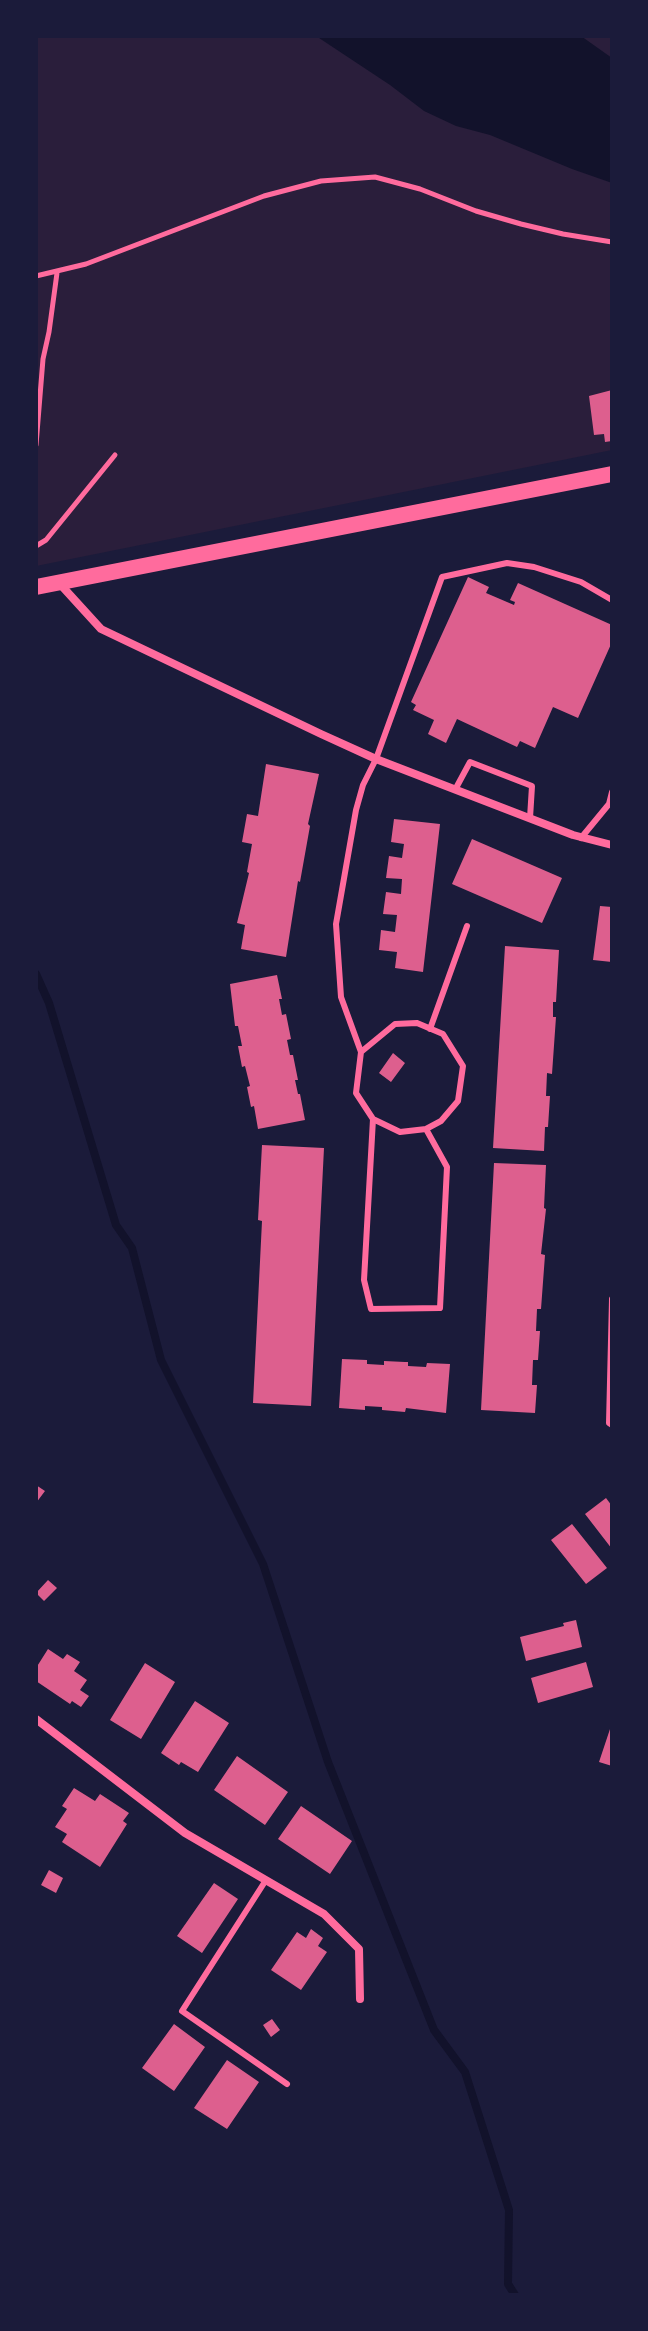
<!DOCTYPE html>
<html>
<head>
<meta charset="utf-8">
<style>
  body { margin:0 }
  #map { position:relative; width:648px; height:2331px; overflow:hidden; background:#1b1b3a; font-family:Bitter,serif }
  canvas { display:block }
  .frame { position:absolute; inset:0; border:38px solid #1b1b3a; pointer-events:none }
</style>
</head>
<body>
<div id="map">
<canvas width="648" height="2331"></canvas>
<div class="frame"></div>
</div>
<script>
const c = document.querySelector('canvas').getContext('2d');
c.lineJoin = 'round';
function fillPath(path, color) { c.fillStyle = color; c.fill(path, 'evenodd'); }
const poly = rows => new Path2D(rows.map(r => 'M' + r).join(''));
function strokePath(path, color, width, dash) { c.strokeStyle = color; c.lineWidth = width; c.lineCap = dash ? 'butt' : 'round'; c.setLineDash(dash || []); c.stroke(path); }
fillPath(poly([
  [36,36,612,36,612,450,36,566]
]), '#2a1e3b');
fillPath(poly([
  [316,36,581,36,612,58,612,183,572,169,490,135,456,126,424,111,390,85]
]), '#12122b');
strokePath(poly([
  [36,974,49,1003,116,1225,132,1248,161,1360,263,1564,328,1762,434,2030,465,2072,509,2210,508,2284,515,2295]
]), '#12122b', 8);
fillPath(poly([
  [612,390,612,441,605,442,604,434,594,435,589,396],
  [468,577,489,587,486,593,514,605,515,602,510,600,518,583,612,625,612,642,578,718,553,707,535,748,520,741,517,747,457,719,446,743,428,734,434,720,413,710,416,705,411,702],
  [266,764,319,774,308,824,310,826,300,882,298,881,286,957,241,949,245,925,237,923,249,873,247,872,252,844,242,842,247,814,258,816],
  [394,819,440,824,423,972,395,968,397,952,379,950,381,930,395,932,397,915,383,914,386,892,401,894,402,879,386,878,389,856,402,858,404,844,391,842],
  [472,839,562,878,542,923,452,884],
  [600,906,612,907,612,962,593,960],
  [505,946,559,950,556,1002,553,1002,553,1017,556,1017,552,1074,547,1073,546,1096,550,1096,548,1127,545,1127,544,1151,493,1148],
  [277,975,282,999,279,999,282,1015,286,1014,291,1039,287,1040,290,1055,293,1055,298,1080,295,1080,298,1094,300,1094,305,1120,258,1129,254,1106,251,1107,247,1087,250,1086,245,1066,242,1067,238,1046,242,1046,238,1026,235,1026,230,984],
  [393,1053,405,1063,391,1082,379,1073],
  [262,1145,324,1148,311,1406,253,1403,262,1221,258,1220],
  [494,1163,546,1165,544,1208,546,1209,541,1254,545,1255,541,1309,537,1309,536,1331,540,1331,538,1360,533,1360,532,1385,537,1385,535,1413,481,1410],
  [342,1359,367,1360,367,1364,384,1365,384,1361,405,1362,408,1362,408,1366,426,1367,427,1363,450,1364,446,1413,406,1408,405,1412,382,1410,382,1407,365,1406,365,1410,339,1408],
  [36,1485,45,1491,36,1503],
  [606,1498,612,1506,612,1549,585,1514],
  [572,1524,607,1568,586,1584,551,1540],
  [48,1580,57,1588,44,1601,36,1593],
  [576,1620,582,1647,526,1661,520,1637,564,1626,563,1623],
  [48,1649,63,1659,67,1654,80,1662,74,1671,87,1680,80,1690,89,1696,81,1707,72,1701,70,1704,36,1681,36,1668],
  [586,1662,593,1687,538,1703,531,1678],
  [145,1663,175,1682,141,1739,110,1720],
  [195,1701,229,1723,198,1772,181,1762,179,1765,161,1753],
  [612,1723,612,1766,599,1762],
  [237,1756,288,1792,265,1825,214,1790],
  [74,1788,95,1801,100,1794,129,1813,123,1821,127,1824,100,1867,62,1842,67,1834,55,1827,67,1809,62,1806],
  [301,1806,352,1841,330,1874,278,1839],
  [49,1870,63,1878,56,1893,41,1885],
  [214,1883,238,1899,202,1953,177,1936],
  [311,1929,323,1938,318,1946,327,1952,301,1990,271,1970,297,1932,306,1938],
  [272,2019,280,2030,271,2037,263,2025],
  [174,2024,205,2047,174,2091,142,2068],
  [227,2060,259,2082,227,2129,194,2108]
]), '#dd5f8e');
strokePath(poly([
  [36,276,86,264,264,196,321,181,375,177,420,189,476,211,521,224,563,234,612,242],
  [36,445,43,359,49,332,57,273],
  [36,546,46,540,115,455]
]), '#ff6b9d', 5);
strokePath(poly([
  [456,788,470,762,532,786,530,818],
  [581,838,609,804,612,792],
  [417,1023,443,1034,463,1066,458,1101,441,1121,426,1129,400,1132,373,1119,356,1093,361,1052,395,1024,417,1023],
  [430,1029,467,926],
  [361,1052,341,997,336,924,356,810,363,785,376,759,442,577,507,563,534,567,581,582,612,600],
  [373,1119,364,1280,371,1309,440,1308,447,1167,426,1129],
  [612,1299,609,1423,612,1425],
  [266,1880,182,2011,287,2084]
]), '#ff6b9d', 6);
strokePath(poly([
  [60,584,101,629,321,734,376,759,573,835,612,845],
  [36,1719,185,1833,324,1914,359,1949,360,1999]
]), '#ff6b9d', 8);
strokePath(poly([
  [36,587,612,474]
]), '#ff6b9d', 16);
</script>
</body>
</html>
